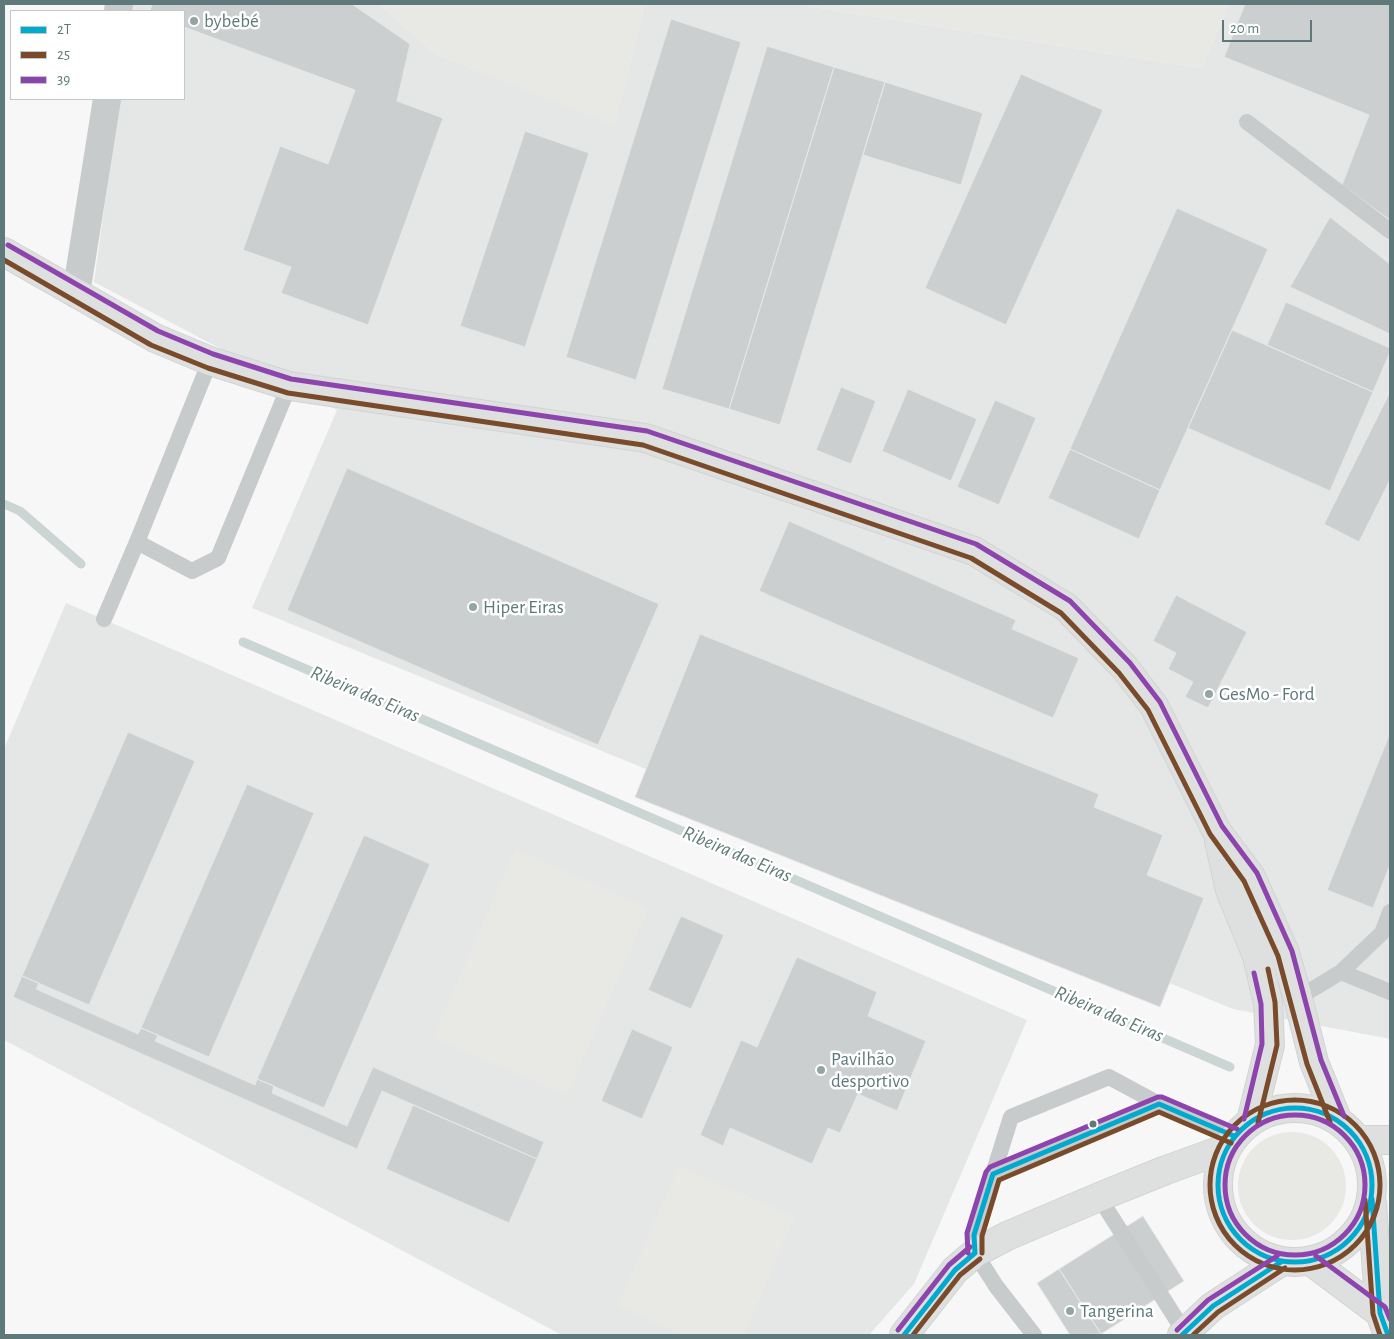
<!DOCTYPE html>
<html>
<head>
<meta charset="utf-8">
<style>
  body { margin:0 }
  #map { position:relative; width:1394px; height:1339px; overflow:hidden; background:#f7f7f7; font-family:"Alegreya Sans",sans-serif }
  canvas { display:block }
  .frame { position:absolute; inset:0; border:5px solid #5f797a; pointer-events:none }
  .legend { position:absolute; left:10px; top:10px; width:175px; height:90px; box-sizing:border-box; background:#fff; border:1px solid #bfc9ca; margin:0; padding:6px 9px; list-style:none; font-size:15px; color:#5f797a }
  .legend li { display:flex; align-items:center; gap:10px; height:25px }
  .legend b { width:25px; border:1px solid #bfc9ca }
  .scale { position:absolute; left:1222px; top:20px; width:90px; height:22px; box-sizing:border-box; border:2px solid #5f797a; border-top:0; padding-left:6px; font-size:15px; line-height:18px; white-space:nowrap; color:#5f797a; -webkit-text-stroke:4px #fff; paint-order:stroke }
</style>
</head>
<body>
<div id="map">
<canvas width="1394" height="1339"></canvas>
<div class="frame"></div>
<ul class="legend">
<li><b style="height:6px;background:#00a9ce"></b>2T</li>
<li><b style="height:6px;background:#7a4b2a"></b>25</li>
<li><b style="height:6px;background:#8e44ad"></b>39</li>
</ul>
<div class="scale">20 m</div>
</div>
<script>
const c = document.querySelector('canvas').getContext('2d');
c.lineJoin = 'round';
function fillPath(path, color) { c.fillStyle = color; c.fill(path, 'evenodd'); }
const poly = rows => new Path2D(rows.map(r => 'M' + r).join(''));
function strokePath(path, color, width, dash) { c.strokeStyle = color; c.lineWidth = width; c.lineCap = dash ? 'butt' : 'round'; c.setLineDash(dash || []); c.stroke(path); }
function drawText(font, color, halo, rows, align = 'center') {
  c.font = font + ' "Alegreya Sans",sans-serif'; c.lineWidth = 5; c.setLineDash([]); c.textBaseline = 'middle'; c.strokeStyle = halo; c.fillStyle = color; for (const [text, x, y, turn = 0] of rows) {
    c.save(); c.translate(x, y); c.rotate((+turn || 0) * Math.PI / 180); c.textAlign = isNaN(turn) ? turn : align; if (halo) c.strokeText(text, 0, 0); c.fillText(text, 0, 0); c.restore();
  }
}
fillPath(poly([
  [132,4,379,4,436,54,614,125,645,4,794,4,1201,68,1229,4,1390,4,1390,1039,1233,1009,252,608,337,410,94,282,119,99,184,99,184,11,131,11],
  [66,603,1027,1020,914,1284,869,1335,562,1335,4,1040,4,749]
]), '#e5e7e7');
fillPath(poly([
  [379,4,645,4,614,126,436,54],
  [794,4,1229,4,1201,68],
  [515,849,649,908,567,1096,433,1037],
  '1238 1186a54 54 0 1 1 108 0a54 54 0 1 1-108 0Z',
  [679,1166,795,1217,744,1335,684,1335,617,1306]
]), '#e8e9e4');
strokePath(poly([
  [4,504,20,511,81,564],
  [243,642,1230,1067]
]), '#cad5d4', 9);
const building = poly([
  [152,4,352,4,410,44,397,101,443,118,368,325,281,293,291,267,243,250,280,146,328,164,355,90,184,27,184,11,150,11,152,4],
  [1245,4,1390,4,1390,220,1342,185,1369,115,1224,57,1245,4],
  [671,19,741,42,636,380,566,357,671,19],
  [767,46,834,67,729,409,662,389,767,46],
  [834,67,885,82,780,425,729,409,834,67],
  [1021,74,1103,110,1006,325,925,288,1021,74],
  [885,82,983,113,961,185,863,155,885,82],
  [525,131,589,153,525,347,460,326,525,131],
  [1177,208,1268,249,1160,490,1070,449,1177,208],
  [1330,217,1390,264,1390,334,1290,287,1330,217],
  [1286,302,1390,348,1390,352,1373,392,1267,345,1286,302],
  [1232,330,1373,392,1330,491,1188,428,1232,330],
  [841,387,876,401,851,464,816,450,841,387],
  [908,389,977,419,951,481,882,451,908,389],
  [1390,392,1390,480,1359,542,1324,524,1390,392],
  [995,400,1036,418,999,505,957,487,995,400],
  [1070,449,1160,490,1139,539,1048,498,1070,449],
  [347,468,659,604,598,745,287,610,347,468],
  [789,521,1016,620,1012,629,1079,658,1053,718,759,591,789,521],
  [1176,595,1247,632,1208,708,1185,697,1193,682,1168,669,1176,653,1153,641,1176,595],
  [700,634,1099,794,1094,807,1163,835,1147,875,1204,898,1160,1007,635,797,700,634],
  [128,732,195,761,89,1005,22,976,128,732],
  [1390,733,1390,865,1373,908,1327,890,1390,733],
  [247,784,314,813,209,1057,141,1028,247,784],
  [364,835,430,864,324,1108,257,1079,364,835],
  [681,916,724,935,691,1009,648,990,681,916],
  [797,957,877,992,868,1016,926,1041,897,1111,858,1094,840,1133,828,1128,812,1164,730,1128,723,1146,700,1135,741,1040,757,1047,797,957],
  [22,976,39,983,36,989,138,1034,141,1028,158,1035,155,1041,255,1085,257,1079,274,1086,272,1093,347,1126,373,1067,544,1142,537,1159,382,1091,357,1149,13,997,22,976],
  [632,1029,673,1047,642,1119,601,1101,632,1029],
  [413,1105,537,1159,509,1223,386,1169,413,1105],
  [1143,1216,1184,1281,1101,1334,1059,1269,1143,1216],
  [1059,1269,1065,1278,1101,1334,1070,1335,1037,1283,1059,1269]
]);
fillPath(building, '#cccfcf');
strokePath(building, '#e6e6e6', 1);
const secondary = poly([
  [4,252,155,338,210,361,289,386,645,438,974,551,1066,607,1125,668,1154,706,1216,830,1251,877,1285,953,1298,998,1314,1062,1337,1119],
  [1219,841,1230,890,1257,956,1268,1003,1270,1045,1251,1121]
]);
const primary = poly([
  '1218 1185a77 77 0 1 1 154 0a77 77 0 1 1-154 0Z',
  [1372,1203,1380,1313,1388,1335],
  [1312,1262,1380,1313],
  [1182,1335,1213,1306,1281,1262]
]);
const highway = poly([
  [1359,1140,1390,1140],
  [904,1335,955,1270,975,1253,1007,1236,1099,1197,1166,1170,1227,1148]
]);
strokePath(secondary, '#d2d4d4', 30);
strokePath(primary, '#d1d3d3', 30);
strokePath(highway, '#d2d3d3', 30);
strokePath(poly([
  [1247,122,1390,231],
  [210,361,137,542,192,571,218,558,289,386],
  [104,619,137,542],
  [1341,972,1390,992],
  [1298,998,1341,972,1382,933,1390,912],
  [993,1174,1159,1104],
  [1099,1197,1185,1333],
  [1034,1335,996,1286,975,1253,974,1235,1011,1117,1109,1077,1159,1104,1234,1136]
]), '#c8cbcb', 16);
strokePath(poly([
  [118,11,119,4],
  [76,294,107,99]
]), '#c8cbcb', 28);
strokePath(secondary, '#dedfdf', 28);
strokePath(primary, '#dedfdf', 28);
strokePath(highway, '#dedfdf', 28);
strokePath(poly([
  '1218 1185a77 77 0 1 1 154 0a77 77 0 1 1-154 0Z',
  [1372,1199,1380,1313,1388,1335],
  [975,1253,974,1235,993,1174,1159,1104,1234,1136],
  [904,1335,955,1270,975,1253],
  [1182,1335,1213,1306,1281,1262]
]), '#00a9ce', 5);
strokePath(poly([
  [4,260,151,345,208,368,288,393,643,445,971,558,1061,613,1119,673,1148,710,1210,834,1244,881,1278,956,1307,1064,1330,1122],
  '1210 1185a85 85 0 1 1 170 0a85 85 0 1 1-170 0Z',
  [1258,1123,1277,1045,1275,1002,1268,969],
  [1365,1200,1373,1314,1380,1335],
  [982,1253,982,1236,999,1180,1159,1112,1231,1143],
  [913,1335,960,1275,980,1259],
  [1193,1335,1218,1312,1285,1268]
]), '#7a4b2a', 5);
strokePath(poly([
  [8,245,158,331,213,354,291,379,647,431,976,544,1070,601,1130,663,1160,702,1222,826,1257,873,1292,951,1321,1060,1344,1116],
  '1225 1185a70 70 0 1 1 140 0a70 70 0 1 1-140 0Z',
  [1244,1119,1262,1044,1261,1004,1254,973],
  [968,1253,967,1233,986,1172,990,1167,1158,1097,1162,1097,1237,1129],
  [1316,1256,1385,1307,1390,1319],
  [898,1330,949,1265,970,1247],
  [1177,1330,1208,1300,1277,1256]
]), '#8e44ad', 5);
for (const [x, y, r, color] of [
  [194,21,5,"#94a5a6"],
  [473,607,5,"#94a5a6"],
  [1209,694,5,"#94a5a6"],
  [821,1070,5,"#94a5a6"],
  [1093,1124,4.5,"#5f797a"],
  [1070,1311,5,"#94a5a6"]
]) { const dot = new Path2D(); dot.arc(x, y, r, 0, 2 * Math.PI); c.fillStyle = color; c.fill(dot); strokePath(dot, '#fff', 2); }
drawText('19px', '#5f797a', '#fff', [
  ["bybebé",204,21],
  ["Hiper Eiras",483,607],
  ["GesMo - Ford",1219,694],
  ["Pavilhão",831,1059],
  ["desportivo",831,1081],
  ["Tangerina",1080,1311]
], 'left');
drawText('italic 20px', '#5f7a77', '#fff', [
  ["Ribeira das Eiras",365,694,23],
  ["Ribeira das Eiras",737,854,23],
  ["Ribeira das Eiras",1109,1014,23]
]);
</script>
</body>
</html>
